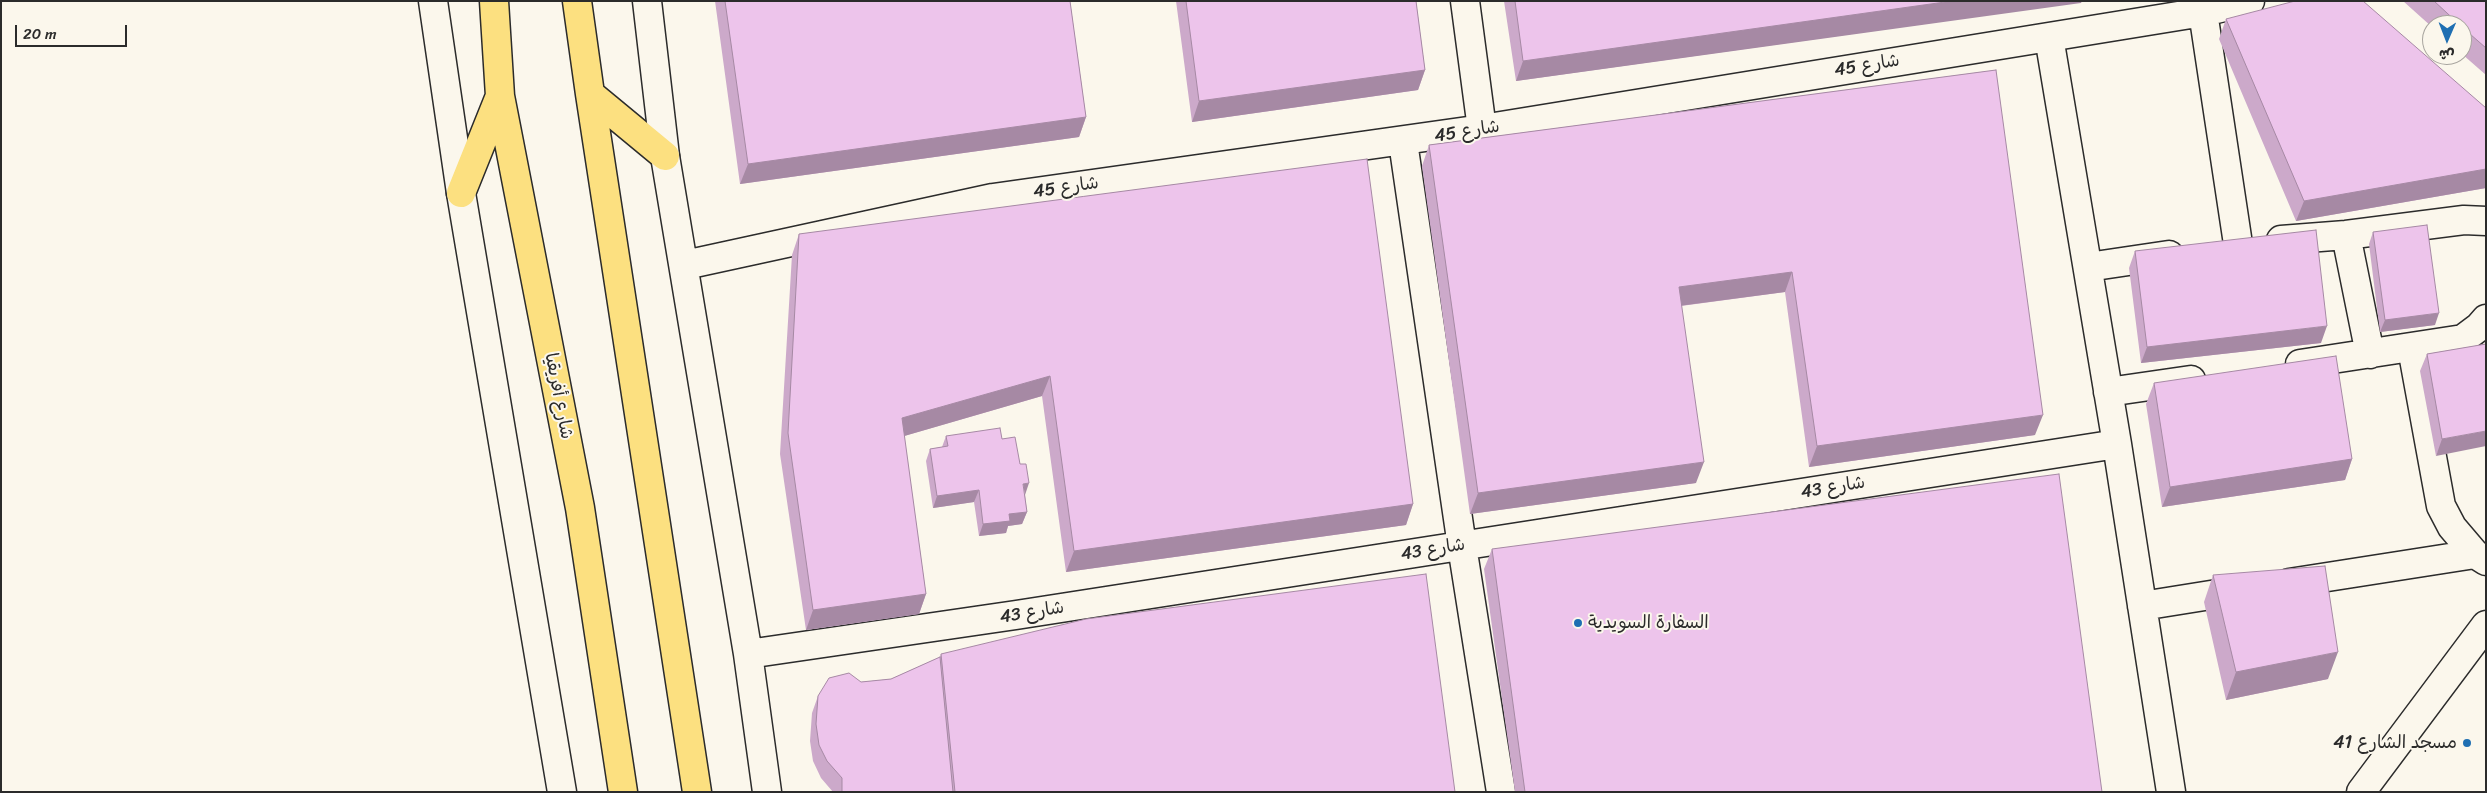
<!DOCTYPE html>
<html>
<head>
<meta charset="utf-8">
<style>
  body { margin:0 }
  #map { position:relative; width:2487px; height:793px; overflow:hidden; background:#fbf7ec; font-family:Sriracha,"Playpen Sans Arabic",sans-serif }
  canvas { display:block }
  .frame { position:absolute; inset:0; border:2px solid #2b2b2b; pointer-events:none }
  .north { position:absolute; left:2422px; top:15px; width:50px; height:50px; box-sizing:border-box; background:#fbf7ec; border:1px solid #a8a59f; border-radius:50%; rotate:181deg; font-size:14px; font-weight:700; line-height:20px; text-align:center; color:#2b2b2b }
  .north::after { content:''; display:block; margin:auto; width:18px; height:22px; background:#1f6fb2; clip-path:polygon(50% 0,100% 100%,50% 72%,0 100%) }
  .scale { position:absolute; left:15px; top:25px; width:112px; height:22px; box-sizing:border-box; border:2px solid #2b2b2b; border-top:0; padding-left:6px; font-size:15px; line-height:18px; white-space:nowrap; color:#2b2b2b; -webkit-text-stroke:4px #fbf7ec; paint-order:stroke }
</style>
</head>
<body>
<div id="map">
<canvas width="2487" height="793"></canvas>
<div class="frame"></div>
<div class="north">ش</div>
<div class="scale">20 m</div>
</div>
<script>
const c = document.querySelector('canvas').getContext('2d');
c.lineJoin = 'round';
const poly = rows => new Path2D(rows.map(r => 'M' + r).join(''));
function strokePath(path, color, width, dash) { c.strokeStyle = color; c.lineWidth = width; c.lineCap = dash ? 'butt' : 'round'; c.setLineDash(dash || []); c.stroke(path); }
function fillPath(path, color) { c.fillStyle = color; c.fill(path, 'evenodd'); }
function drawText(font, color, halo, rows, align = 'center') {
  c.font = font + ' Sriracha,"Playpen Sans Arabic",sans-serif'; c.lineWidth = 4; c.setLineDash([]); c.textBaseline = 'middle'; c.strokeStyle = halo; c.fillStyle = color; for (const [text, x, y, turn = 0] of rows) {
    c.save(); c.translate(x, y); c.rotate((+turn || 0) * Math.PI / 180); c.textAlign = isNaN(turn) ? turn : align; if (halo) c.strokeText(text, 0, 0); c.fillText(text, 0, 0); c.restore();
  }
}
const minor = poly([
  [433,1,461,193,562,792],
  [647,1,665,156,748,654,767,792],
  [1465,1,1482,129],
  [2203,12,2238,244],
  [2049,37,2117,444,2171,792],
  [1403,142,1462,546,1501,792],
  [2346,235,2370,354],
  [2281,240,2346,235,2464,220,2486,221],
  [685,265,993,198,1482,129,2203,12,2250,1],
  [2088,267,2169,255],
  [2412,348,2441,506,2452,527,2475,554,2486,561],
  [2300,364,2463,339,2479,327,2486,319],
  [2108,392,2191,380],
  [2289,583,2475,554],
  [2142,606,2242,590],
  [748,654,1016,615,2117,444],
  [2361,792,2486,625]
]);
const highway = poly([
  [494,1,500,96,580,508,623,792],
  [577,1,590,94,697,792],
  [590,94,665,156],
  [461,193,500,96]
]);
strokePath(minor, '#2b2b2b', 31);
strokePath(highway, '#2b2b2b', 31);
strokePath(minor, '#fbf7ec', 28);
strokePath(highway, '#fce080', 28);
fillPath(poly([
  [715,1,1070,1,1086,117,1079,137,740,184],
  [1176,1,1416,1,1425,70,1418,90,1192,122],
  [1504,1,2087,1,1516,81],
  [2403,1,2486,1,2486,75,2462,54,2462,25,2432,25,2432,27],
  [2226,19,2486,108,2486,188,2296,221,2219,39],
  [1996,70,2035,435,1809,467,1785,292,1681,306,1696,483,1470,514,1422,166,1429,145],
  [2373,232,2435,325,2380,332,2369,244],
  [799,234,1413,504,1406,525,1066,572,1042,396,904,436,926,594,919,614,806,630,780,454,792,255],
  [2135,251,2321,343,2141,363,2129,268],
  [2486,344,2436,456,2420,371,2427,354],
  [2154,383,2352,459,2345,480,2162,507,2146,404],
  [946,436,1002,439,1025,495,1027,512,1022,524,1008,526,1006,533,979,536,974,502,933,508,926,461,930,449,942,447],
  [1492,549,2102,792,1515,792,1484,569],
  [2213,575,2328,679,2226,700,2204,602],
  [941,654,1455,792,833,792,821,778,813,761,810,741,812,713,818,696,861,682,891,679,940,657]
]), '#cca9ca');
fillPath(poly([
  [1952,1,2082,1,2081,3,1516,81,1523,61],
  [1425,70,1418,90,1192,122,1199,101],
  [1086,117,1079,137,740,184,748,164],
  [2486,169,2486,188,2296,221,2304,201],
  [1792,272,1785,292,1671,307,1679,287],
  [2439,313,2435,325,2380,332,2385,320],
  [2327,326,2321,343,2141,363,2147,347],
  [1050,376,1042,396,894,439,902,418],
  [2043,415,2035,435,1809,467,1817,446],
  [2486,431,2486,446,2436,456,2442,439],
  [2352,459,2345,480,2162,507,2170,487],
  [1704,462,1696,483,1470,514,1478,493],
  [1029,483,1025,495,1023,484],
  [979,490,974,502,933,508,937,496],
  [1413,504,1406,525,1066,572,1074,551],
  [1027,512,1022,524,1008,526,1006,533,979,536,983,524,1009,514],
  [926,594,919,614,806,630,813,610],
  [2338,652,2328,679,2226,700,2236,672]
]), '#a689a4');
const building = poly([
  [725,1,1070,1,1086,117,748,164,725,1],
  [1186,1,1416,1,1425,70,1199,101,1186,1],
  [1515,1,1952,1,1523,61,1515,1],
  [2295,1,2363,1,2486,108,2486,169,2304,201,2226,19,2295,1],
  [2434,1,2486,1,2486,48,2462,27,2462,25,2460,25,2434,1],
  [1996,70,2043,415,1817,446,1792,272,1679,287,1704,462,1478,493,1429,145,1996,70],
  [1367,159,1413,504,1074,551,1050,376,902,418,926,594,813,610,788,433,799,234,1367,159],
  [2427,225,2439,313,2385,320,2373,232,2427,225],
  [2316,230,2327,326,2147,347,2135,251,2316,230],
  [2486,344,2486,431,2442,439,2427,354,2486,344],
  [2336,356,2352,459,2170,487,2154,383,2336,356],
  [1000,428,1002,439,1015,437,1020,464,1026,464,1029,483,1023,484,1027,512,1009,514,1010,521,983,524,979,490,937,496,930,449,948,446,946,436,1000,428],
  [2059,474,2102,792,1525,792,1492,549,2059,474],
  [2325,566,2338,652,2236,672,2213,575,2325,566],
  [1426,574,1455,792,955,792,941,654,1086,619,1426,574],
  [940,657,953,792,842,792,842,778,827,761,819,745,816,724,818,696,829,678,849,673,861,682,891,679,940,657]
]);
fillPath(building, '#edc4eb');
strokePath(building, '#a689a4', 1);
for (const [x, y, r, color] of [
  [1578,623,5,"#1f6fb2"],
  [2467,743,5,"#1f6fb2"]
]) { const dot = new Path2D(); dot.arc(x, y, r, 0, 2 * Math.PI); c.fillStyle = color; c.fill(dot); strokePath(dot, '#fbf7ec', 2); }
drawText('18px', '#2b2b2b', '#fbf7ec', [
  ["شارع 45",1867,66,-9],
  ["شارع 45",1467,132,-9],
  ["شارع 45",1066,188,-8],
  ["شارع أفريقيا",558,396,79],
  ["شارع 43",1833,488,-9],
  ["شارع 43",1433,550,-9],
  ["شارع 43",1032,613,-9]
]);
drawText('18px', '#2b2b2b', '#fbf7ec', [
  ["السفارة السويدية",1588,623],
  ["مسجد الشارع 41",2457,743,"right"]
], 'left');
</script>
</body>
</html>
